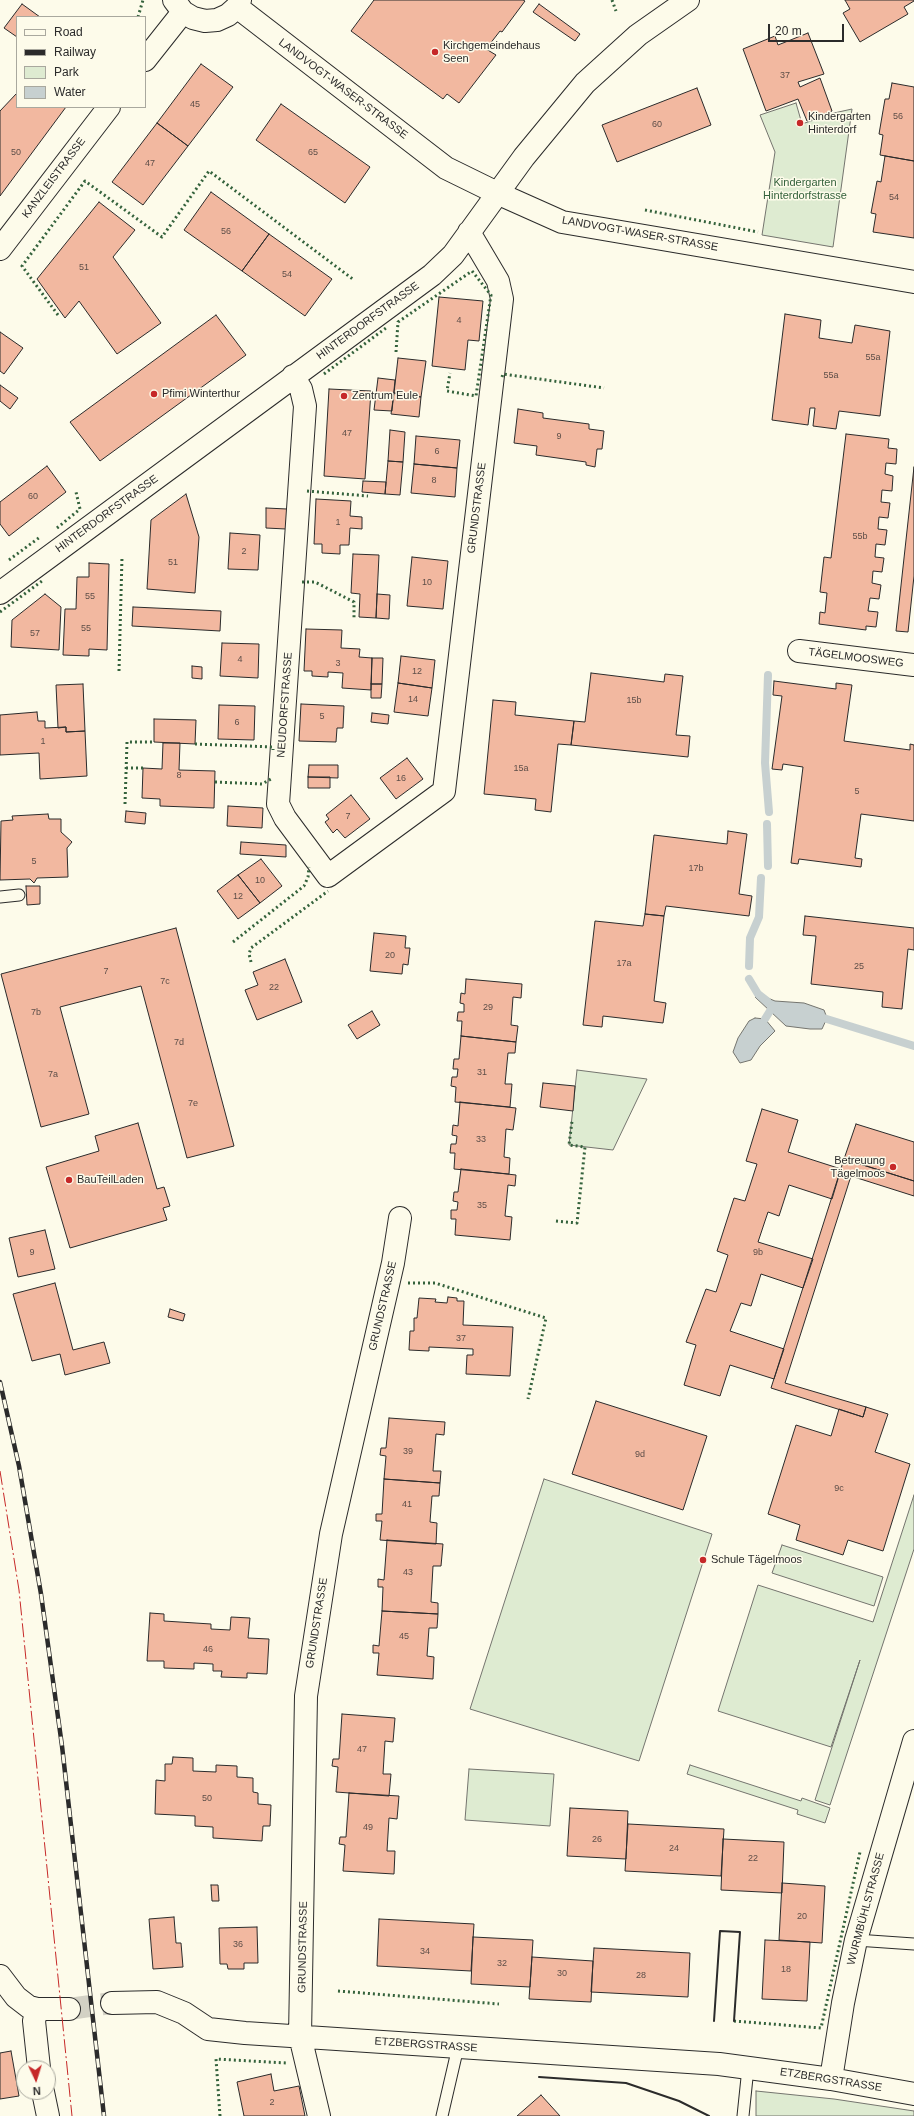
<!DOCTYPE html>
<html>
<head>
<meta charset="utf-8">
<style>
  body { margin:0 }
  #map { position:relative; width:914px; height:2116px; overflow:hidden; background:#fdfbea; font-family:Arial,sans-serif }
  canvas { display:block }
  .legend { position:absolute; left:16px; top:16px; width:130px; height:92px; box-sizing:border-box; background:#fdfbea; border:1px solid #a9a89e; margin:0; padding:5px 7px; list-style:none; font-size:12px; color:#2b2b2b }
  .legend li { display:flex; align-items:center; gap:8px; height:20px }
  .legend b { width:20px; border:1px solid #a9a89e }
  .north { position:absolute; left:16px; top:2060px; width:40px; height:40px; box-sizing:border-box; background:#fdfbea; border:1px solid #a9a89e; border-radius:50%; rotate:176deg; font-size:11px; font-weight:700; line-height:16px; text-align:center; color:#2b2b2b }
  .north::after { content:''; display:block; margin:auto; width:14px; height:18px; background:#c62828; clip-path:polygon(50% 0,100% 100%,50% 72%,0 100%) }
  .scale { position:absolute; left:768px; top:24px; width:76px; height:18px; box-sizing:border-box; border:2px solid #2b2b2b; border-top:0; padding-left:5px; font-size:12px; line-height:14px; white-space:nowrap; color:#2b2b2b; -webkit-text-stroke:3px #fdfbea; paint-order:stroke }
</style>
</head>
<body>
<div id="map">
<canvas width="914" height="2116"></canvas>
<ul class="legend">
<li><b style="height:5px;background:#fdfbea"></b>Road</li>
<li><b style="height:5px;background:#2b2b2b"></b>Railway</li>
<li><b style="height:11px;background:#deebd1"></b>Park</li>
<li><b style="height:11px;background:#c7d0d0"></b>Water</li>
</ul>
<div class="north">N</div>
<div class="scale">20 m</div>
</div>
<script>
const c = document.querySelector('canvas').getContext('2d');
c.lineJoin = 'round';
function fillPath(path, color) { c.fillStyle = color; c.fill(path, 'evenodd'); }
const poly = rows => new Path2D(rows.map(r => 'M' + r).join(''));
function strokePath(path, color, width, dash) { c.strokeStyle = color; c.lineWidth = width; c.lineCap = dash ? 'butt' : 'round'; c.setLineDash(dash || []); c.stroke(path); }
function drawText(font, color, halo, rows, align = 'center') {
  c.font = font + ' Arial,sans-serif'; c.lineWidth = 3; c.setLineDash([]); c.textBaseline = 'middle'; c.strokeStyle = halo; c.fillStyle = color; for (const [text, x, y, turn = 0] of rows) {
    c.save(); c.translate(x, y); c.rotate((+turn || 0) * Math.PI / 180); c.textAlign = isNaN(turn) ? turn : align; if (halo) c.strokeText(text, 0, 0); c.fillText(text, 0, 0); c.restore();
  }
}
const green = poly([
  [796,103,802,124,834,113,852,109,833,247,762,235,775,152,760,115,796,103],
  [577,1070,647,1079,613,1150,569,1145,577,1070],
  [544,1479,712,1534,639,1761,470,1709,544,1479],
  [914,1495,914,1549,830,1805,815,1800,860,1660,831,1747,718,1711,758,1585,873,1622,914,1495],
  [782,1545,883,1577,874,1606,772,1573,782,1545],
  [690,1765,801,1801,802,1798,830,1808,825,1823,797,1814,798,1810,687,1774,690,1765],
  [469,1769,554,1774,550,1826,465,1820,469,1769],
  [756,2091,834,2099,914,2111,914,2116,756,2116,756,2091]
]);
fillPath(green, '#deebd1');
strokePath(green, '#74746e', 1);
const water = poly([
  [758,994,775,1001,804,1003,824,1010,827,1018,822,1029,810,1029,786,1026,755,997,758,994],
  [755,1018,765,1019,775,1031,760,1046,751,1060,740,1063,733,1052,738,1038,749,1021,755,1018]
]);
fillPath(water, '#c7d0d0');
strokePath(water, '#74746e', 1);
strokePath(poly([
  [768,675,765,763,769,812],
  [767,824,768,866],
  [749,966,750,938,759,917,761,878],
  [749,979,758,994,767,1001],
  [817,1016,914,1046],
  [765,1019,773,1006]
]), '#c7d0d0', 8);
const building = poly([
  [374,0,523,0,525,1,502,32,500,31,486,49,496,55,459,103,447,94,443,99,351,31,374,0],
  [845,0,914,0,914,1,904,7,908,14,860,42,843,13,850,9,845,0],
  [22,4,40,17,17,17,17,37,4,28,22,4],
  [539,4,580,34,575,41,533,12,539,4],
  [808,33,824,74,798,82,800,87,820,78,832,111,807,121,798,99,766,111,743,49,775,36,778,45,808,33],
  [201,64,233,87,188,146,157,123,201,64],
  [892,83,914,87,914,161,880,155,883,135,879,134,885,99,889,99,892,83],
  [697,88,711,125,617,162,602,125,697,88],
  [17,93,17,107,66,107,0,196,0,111,17,93],
  [281,104,370,167,345,203,256,140,281,104],
  [157,123,188,146,143,205,112,182,157,123],
  [885,156,914,161,914,238,873,232,876,214,871,213,877,181,881,182,885,156],
  [211,192,269,234,242,271,184,230,211,192],
  [99,202,135,230,113,257,161,323,117,354,79,301,65,318,37,279,99,202],
  [269,234,332,279,305,316,242,271,269,234],
  [439,297,483,301,479,341,468,340,465,370,432,366,439,297],
  [785,314,821,320,819,338,852,343,855,325,890,331,880,416,839,411,836,429,813,426,815,408,810,408,808,425,772,420,785,314],
  [216,315,246,355,100,461,70,422,216,315],
  [0,332,23,348,4,374,0,371,0,332],
  [398,358,426,361,421,397,394,393,398,358],
  [378,378,395,380,392,411,374,410,378,378],
  [0,385,18,398,10,409,0,401,0,385],
  [329,389,371,391,365,479,324,476,329,389],
  [394,393,421,397,419,417,391,414,394,393],
  [518,409,543,413,543,418,589,424,589,429,604,431,602,449,597,449,595,467,586,465,586,462,536,455,537,446,514,443,518,409],
  [390,430,405,432,403,462,388,461,390,430],
  [846,434,889,439,888,448,897,449,896,464,886,463,885,474,893,476,892,491,882,490,881,502,890,503,888,518,879,517,878,529,887,530,885,545,876,544,875,557,884,558,882,572,873,571,872,583,881,585,879,599,870,598,868,611,878,612,876,627,866,626,866,630,819,624,820,612,825,613,827,593,820,592,824,557,831,558,846,434],
  [416,436,460,440,457,468,414,464,416,436],
  [388,461,403,462,400,495,385,494,388,461],
  [414,464,457,468,455,497,411,493,414,464],
  [47,466,66,492,9,536,0,524,0,502,47,466],
  [914,467,914,576,908,632,896,631,914,467],
  [363,481,386,482,385,494,362,492,363,481],
  [186,494,199,537,195,593,147,589,151,520,186,494],
  [316,499,351,501,350,516,362,517,362,529,350,528,349,545,340,545,340,554,322,553,322,544,314,544,316,499],
  [266,508,287,509,286,529,266,528,266,508],
  [230,533,260,535,258,570,228,569,230,533],
  [353,554,379,555,376,618,359,617,360,594,351,593,353,554],
  [412,557,448,561,443,609,407,606,412,557],
  [89,563,109,564,107,650,89,649,89,656,63,655,65,609,76,609,77,577,89,577,89,563],
  [45,594,61,607,59,650,11,647,12,620,45,594],
  [377,594,390,595,389,619,376,618,377,594],
  [133,607,221,611,220,631,132,626,133,607],
  [306,629,342,630,341,648,360,649,359,657,372,658,371,690,342,688,343,673,328,672,328,677,312,676,312,671,304,671,306,629],
  [222,643,259,644,258,678,220,676,222,643],
  [401,656,435,660,432,688,398,683,401,656],
  [372,658,383,658,382,684,371,684,372,658],
  [192,666,202,667,202,679,192,678,192,666],
  [591,673,664,682,665,674,683,676,676,735,690,736,688,757,571,745,574,721,585,722,591,673],
  [774,681,836,689,836,683,852,685,844,741,910,750,910,744,914,745,914,821,861,814,855,858,862,859,861,867,799,859,798,864,791,863,803,767,783,764,782,770,772,769,782,696,773,695,774,681],
  [398,683,432,688,428,716,394,712,398,683],
  [83,684,85,731,66,732,66,727,58,728,56,685,83,684],
  [371,684,382,684,381,698,371,698,371,684],
  [493,700,516,702,515,715,574,721,571,745,558,744,551,812,535,810,536,799,484,794,493,700],
  [301,704,344,706,343,728,337,728,336,742,299,741,301,704],
  [219,705,255,706,254,740,218,739,219,705],
  [37,712,38,721,45,721,45,728,66,727,66,732,85,731,87,776,40,779,39,753,0,755,0,715,37,712],
  [372,713,389,715,388,724,371,722,372,713],
  [154,719,196,720,195,744,154,742,154,719],
  [163,743,180,743,179,770,215,771,214,808,160,806,160,799,142,798,143,768,162,769,163,743],
  [407,758,423,779,396,799,380,778,407,758],
  [309,765,338,765,338,778,308,777,309,765],
  [308,777,330,777,330,788,308,788,308,777],
  [351,795,370,819,345,838,337,829,333,833,325,822,329,819,326,815,351,795],
  [228,806,263,808,262,828,227,826,228,806],
  [126,811,146,813,145,824,125,822,126,811],
  [48,814,49,819,61,819,61,832,72,842,67,848,68,877,37,878,34,883,30,879,0,880,1,821,13,820,12,816,48,814],
  [728,831,747,834,739,894,752,896,749,916,666,906,664,916,645,914,654,835,727,844,728,831],
  [241,842,286,845,286,857,240,854,241,842],
  [261,859,282,886,260,903,238,875,261,859],
  [238,875,260,903,238,919,217,891,238,875],
  [26,886,40,886,40,904,27,905,26,886],
  [645,914,664,916,654,1001,666,1003,663,1023,603,1016,602,1027,583,1025,595,921,643,926,645,914],
  [805,916,914,928,914,950,908,949,902,1009,882,1007,883,992,811,984,816,936,803,935,805,916],
  [176,928,234,1146,187,1158,141,986,60,1007,89,1114,41,1127,1,974,176,928],
  [374,933,406,936,405,948,410,948,408,965,403,964,402,974,370,971,374,933],
  [285,959,302,1002,257,1020,245,990,258,985,253,972,285,959],
  [466,979,522,984,521,998,513,997,511,1025,518,1026,516,1042,461,1036,462,1021,457,1021,458,1012,464,1012,464,1004,460,1003,461,993,465,994,466,979],
  [372,1011,380,1025,357,1039,348,1025,372,1011],
  [461,1036,516,1042,515,1053,508,1053,505,1084,512,1084,510,1107,455,1102,456,1087,451,1086,452,1077,457,1077,458,1069,453,1069,454,1059,459,1059,461,1036],
  [543,1083,575,1086,573,1111,540,1107,543,1083],
  [460,1102,516,1108,513,1130,506,1129,504,1157,510,1158,509,1174,454,1169,455,1153,450,1153,451,1144,456,1144,457,1136,452,1135,453,1125,458,1126,460,1102],
  [762,1109,798,1120,788,1152,841,1169,832,1199,789,1185,779,1216,768,1212,758,1242,813,1259,803,1288,761,1274,751,1306,741,1303,730,1331,784,1349,774,1379,730,1365,720,1396,684,1385,696,1345,686,1342,706,1289,716,1292,728,1255,717,1251,734,1198,745,1201,757,1164,746,1161,762,1109],
  [138,1123,157,1189,164,1187,170,1206,163,1208,167,1220,70,1248,46,1167,99,1151,95,1136,138,1123],
  [856,1124,914,1142,914,1181,844,1159,856,1124],
  [844,1159,914,1181,914,1196,851,1176,785,1383,866,1407,863,1417,771,1388,844,1159],
  [461,1169,516,1175,515,1186,508,1185,505,1216,512,1217,510,1240,455,1235,456,1219,451,1219,451,1210,457,1210,458,1202,453,1201,454,1192,458,1192,461,1169],
  [45,1230,55,1269,18,1277,9,1238,45,1230],
  [55,1283,73,1350,104,1342,110,1363,65,1375,60,1354,32,1361,13,1294,55,1283],
  [448,1297,457,1298,457,1301,464,1301,463,1325,513,1327,510,1376,466,1374,467,1355,473,1355,473,1349,429,1347,429,1351,409,1350,410,1331,414,1331,414,1318,417,1318,419,1298,436,1299,435,1302,447,1303,448,1297],
  [170,1309,185,1314,183,1321,168,1317,170,1309],
  [596,1401,707,1436,683,1510,572,1474,596,1401],
  [866,1407,888,1414,875,1452,910,1464,883,1551,848,1540,843,1555,796,1540,800,1525,768,1514,796,1425,831,1436,839,1409,863,1417,866,1407],
  [389,1418,445,1422,444,1435,436,1434,433,1471,441,1471,440,1483,384,1479,386,1456,380,1455,381,1448,386,1448,389,1418],
  [384,1479,440,1483,439,1496,432,1496,430,1522,437,1523,436,1544,380,1540,382,1521,376,1521,376,1514,382,1514,384,1479],
  [387,1540,443,1544,441,1566,433,1566,431,1602,438,1603,438,1614,382,1611,383,1587,378,1587,378,1579,384,1580,387,1540],
  [382,1611,438,1614,437,1628,429,1628,427,1656,434,1657,433,1679,377,1675,379,1653,373,1653,373,1645,379,1646,382,1611],
  [150,1613,164,1614,164,1621,211,1624,211,1629,230,1630,231,1617,250,1618,248,1638,269,1639,267,1674,247,1673,247,1678,221,1677,222,1671,213,1671,213,1664,194,1663,194,1669,164,1668,164,1661,147,1661,150,1613],
  [342,1714,395,1718,393,1742,385,1741,383,1774,391,1774,389,1796,336,1792,338,1767,332,1766,333,1759,339,1759,342,1714],
  [173,1757,193,1758,193,1771,216,1772,216,1765,237,1766,237,1777,253,1778,253,1792,258,1793,258,1804,271,1805,270,1826,263,1826,262,1841,213,1838,213,1827,195,1826,195,1816,155,1814,156,1780,165,1781,165,1764,172,1764,173,1757],
  [349,1793,399,1796,397,1819,389,1818,387,1851,395,1851,394,1874,343,1871,345,1845,339,1844,340,1837,346,1837,349,1793],
  [570,1808,628,1811,626,1859,567,1856,570,1808],
  [628,1824,724,1829,721,1876,625,1871,628,1824],
  [723,1839,784,1842,782,1893,721,1890,723,1839],
  [782,1883,825,1886,822,1943,779,1940,782,1883],
  [211,1885,218,1885,219,1901,212,1901,211,1885],
  [174,1917,176,1943,181,1943,183,1967,153,1969,149,1919,174,1917],
  [379,1919,474,1924,471,1971,377,1966,379,1919],
  [257,1927,258,1963,244,1963,244,1969,228,1969,227,1964,220,1964,219,1928,257,1927],
  [473,1937,533,1940,530,1987,471,1984,473,1937],
  [765,1940,810,1942,807,2001,762,1999,765,1940],
  [594,1948,690,1953,688,1997,591,1992,594,1948],
  [532,1957,593,1961,591,2002,529,1999,532,1957],
  [11,2051,19,2096,0,2099,0,2053,11,2051],
  [271,2074,274,2091,299,2086,305,2116,244,2116,237,2082,271,2074],
  [541,2095,560,2116,517,2116,541,2095]
]);
fillPath(building, '#f2b8a0');
strokePath(building, '#2b2b2b', 1);
strokePath(poly([
  [69,2009,112,2003]
]), '#d3d1c4', 22, [22, 11]);
const service = poly([
  [0,897,19,895],
  [856,1940,914,1944],
  [442,2116,458,2047],
  [743,2116,748,2068]
]);
const minor = poly([
  [293,376,301,389,305,406,278,804,285,818,328,876,444,791,502,299,498,281,469,232],
  [0,593,432,275,453,255,524,157,585,83,638,35,688,0],
  [799,651,914,665],
  [0,1976,16,1997,29,2007,37,2009,69,2009],
  [112,2003,157,2002,184,2013,208,2029,245,2033,719,2064,831,2079,914,2094],
  [37,2009,34,2021,39,2068],
  [831,2079,843,2003,856,1940,914,1741],
  [43,2092,48,2116],
  [319,2116,300,2036,306,1696,331,1534,393,1263,400,1218]
]);
const tertiary = poly([
  [174,0,183,12,193,18,205,21,217,20,228,15,237,7,240,0],
  [237,7,446,168,497,193,562,222,914,282],
  [145,60,183,12],
  [0,249,109,107]
]);
strokePath(service, '#2b2b2b', 13);
strokePath(minor, '#2b2b2b', 24);
strokePath(tertiary, '#2b2b2b', 24);
strokePath(service, '#fdfbea', 11);
strokePath(minor, '#fdfbea', 22);
strokePath(tertiary, '#fdfbea', 22);
const rail = poly([
  [0,1382,19,1466,41,1594,62,1746,104,2116]
]);
strokePath(rail, '#2b2b2b', 4.5);
strokePath(rail, '#fdfbea', 3, [9]);
strokePath(poly([
  [612,0,616,11],
  [138,17,143,0],
  [645,210,758,232],
  [58,315,22,266,85,181,162,237,209,171,354,280],
  [396,352,398,322,472,271,491,295,476,396,447,391,450,373],
  [324,374,386,328],
  [502,377,503,374,604,388],
  [307,491,368,496],
  [57,528,80,509,76,492],
  [9,560,40,537],
  [302,582,315,582,354,602,354,619],
  [0,612,42,581],
  [119,671,122,557],
  [195,744,273,747,273,750],
  [126,768,143,768],
  [215,782,262,784,271,779],
  [125,804,127,742,154,742],
  [233,942,304,886,308,877,309,867],
  [251,962,249,954,251,948,328,891],
  [556,1221,577,1223,585,1147,569,1145,572,1121],
  [408,1283,435,1283,546,1318,528,1399],
  [338,1991,499,2004],
  [734,2021,821,2028,860,1852],
  [220,2116,216,2059,286,2063]
]), '#34623c', 3, [2, 3]);
strokePath(poly([
  [714,2021,720,1931,740,1932,734,2021],
  [539,2077,626,2083,679,2101,709,2116]
]), '#2b2b2b', 2);
strokePath(poly([
  [0,1471,19,1590,72,2116]
]), '#c62828', 1, [14, 3, 2, 3]);
for (const [x, y, r, color] of [
  [435,52,4,"#c62828"],
  [800,123,4,"#c62828"],
  [154,394,4,"#c62828"],
  [344,396,4,"#c62828"],
  [893,1167,4,"#c62828"],
  [69,1180,4,"#c62828"],
  [703,1560,4,"#c62828"]
]) { const dot = new Path2D(); dot.arc(x, y, r, 0, 2 * Math.PI); c.fillStyle = color; c.fill(dot); strokePath(dot, '#fdfbea', 1.5); }
drawText('9px', '#5d4e48', null, [
  ["37",785,76],
  ["45",195,105],
  ["56",898,117],
  ["60",657,125],
  ["50",16,153],
  ["65",313,153],
  ["47",150,164],
  ["54",894,198],
  ["56",226,232],
  ["51",84,268],
  ["54",287,275],
  ["4",459,321],
  ["55a",873,358],
  ["55a",831,376],
  ["47",347,434],
  ["9",559,437],
  ["6",437,452],
  ["8",434,481],
  ["60",33,497],
  ["1",338,523],
  ["55b",860,537],
  ["2",244,552],
  ["51",173,563],
  ["10",427,583],
  ["55",90,597],
  ["55",86,629],
  ["57",35,634],
  ["4",240,660],
  ["3",338,664],
  ["12",417,672],
  ["14",413,700],
  ["15b",634,701],
  ["5",322,717],
  ["6",237,723],
  ["1",43,742],
  ["15a",521,769],
  ["8",179,776],
  ["16",401,779],
  ["5",857,792],
  ["7",348,817],
  ["5",34,862],
  ["17b",696,869],
  ["10",260,881],
  ["12",238,897],
  ["20",390,956],
  ["17a",624,964],
  ["25",859,967],
  ["7",106,972],
  ["7c",165,982],
  ["22",274,988],
  ["29",488,1008],
  ["7b",36,1013],
  ["7d",179,1043],
  ["31",482,1073],
  ["7a",53,1075],
  ["7e",193,1104],
  ["33",481,1140],
  ["35",482,1206],
  ["9",32,1253],
  ["9b",758,1253],
  ["37",461,1339],
  ["39",408,1452],
  ["9d",640,1455],
  ["9c",839,1489],
  ["41",407,1505],
  ["43",408,1573],
  ["45",404,1637],
  ["46",208,1650],
  ["47",362,1750],
  ["50",207,1799],
  ["49",368,1828],
  ["26",597,1840],
  ["24",674,1849],
  ["22",753,1859],
  ["20",802,1917],
  ["36",238,1945],
  ["34",425,1952],
  ["32",502,1964],
  ["18",786,1970],
  ["30",562,1974],
  ["28",641,1976],
  ["2",272,2103]
]);
drawText('11px', '#2b2b2b', '#fdfbea', [
  ["Kirchgemeindehaus",443,46],
  ["Seen",443,59],
  ["Kindergarten",808,117],
  ["Hinterdorf",808,130],
  ["Pfimi Winterthur",162,394],
  ["Zentrum Eule",352,396],
  ["Betreuung",885,1161,"right"],
  ["Tägelmoos",885,1174,"right"],
  ["BauTeilLaden",77,1180],
  ["Schule Tägelmoos",711,1560]
], 'left');
drawText('11px', '#2b2b2b', '#fdfbea', [
  ["LANDVOGT-WASER-STRASSE",343,89,37],
  ["KANZLEISTRASSE",54,178,-53],
  ["LANDVOGT-WASER-STRASSE",640,234,10],
  ["HINTERDORFSTRASSE",368,321,-36],
  ["GRUNDSTRASSE",477,508,-83],
  ["HINTERDORFSTRASSE",107,514,-36],
  ["TÄGELMOOSWEG",856,658,7],
  ["NEUDORFSTRASSE",285,705,-86],
  ["GRUNDSTRASSE",383,1306,-77],
  ["GRUNDSTRASSE",317,1623,-81],
  ["WURMBÜHLSTRASSE",866,1909,-75],
  ["GRUNDSTRASSE",303,1947,-89],
  ["ETZBERGSTRASSE",426,2045,4],
  ["ETZBERGSTRASSE",831,2080,9]
]);
drawText('11px', '#34623c', '#fdfbea', [
  ["Kindergarten",805,183],
  ["Hinterdorfstrasse",805,196]
]);
</script>
</body>
</html>
